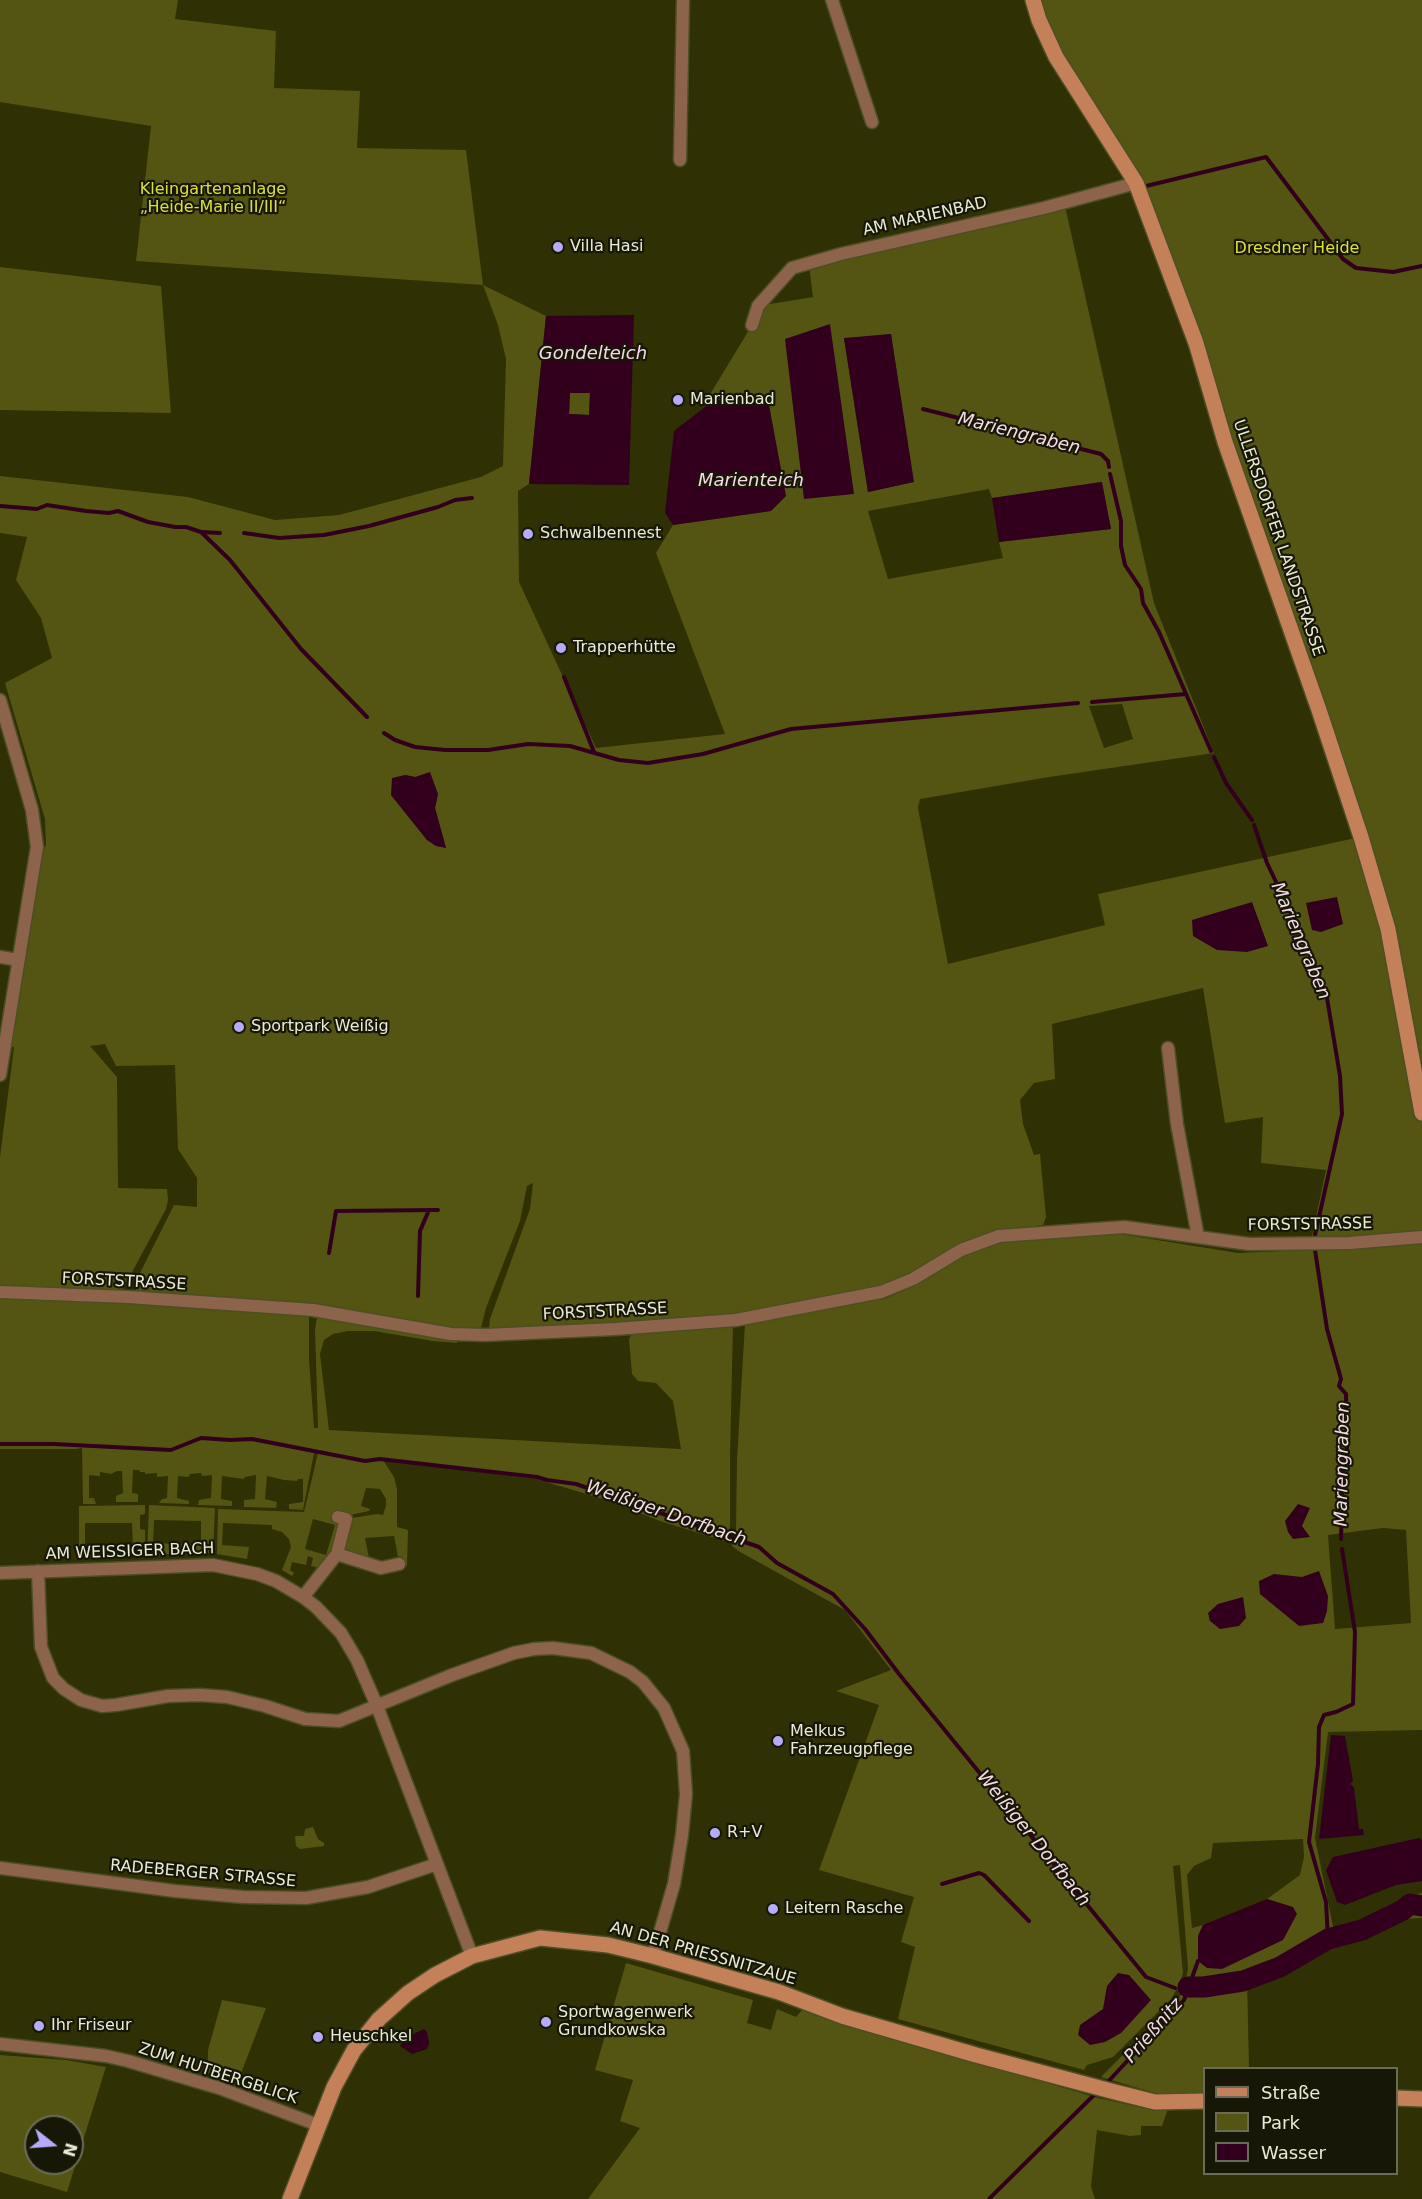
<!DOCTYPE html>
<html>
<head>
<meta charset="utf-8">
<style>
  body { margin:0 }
  #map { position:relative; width:1422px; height:2199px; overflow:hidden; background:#2f3004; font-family:"DejaVu Sans",sans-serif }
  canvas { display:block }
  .legend { position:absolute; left:1203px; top:2067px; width:195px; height:108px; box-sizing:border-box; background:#161706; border:2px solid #6b6c58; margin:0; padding:8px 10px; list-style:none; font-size:18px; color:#eaebd4 }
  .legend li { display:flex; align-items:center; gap:12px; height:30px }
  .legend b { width:30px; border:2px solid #6b6c58 }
  .north { position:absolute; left:24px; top:2115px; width:60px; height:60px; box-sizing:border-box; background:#161706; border:2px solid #6b6c58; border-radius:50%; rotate:107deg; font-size:16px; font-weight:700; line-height:24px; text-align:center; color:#eaebd4 }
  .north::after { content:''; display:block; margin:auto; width:21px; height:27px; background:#b6abf8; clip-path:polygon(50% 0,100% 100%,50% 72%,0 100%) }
</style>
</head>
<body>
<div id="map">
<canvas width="1422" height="2199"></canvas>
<ul class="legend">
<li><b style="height:8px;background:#c48059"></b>Straße</li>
<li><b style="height:16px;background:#545512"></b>Park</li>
<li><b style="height:16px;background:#32001d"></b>Wasser</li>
</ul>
<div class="north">N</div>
</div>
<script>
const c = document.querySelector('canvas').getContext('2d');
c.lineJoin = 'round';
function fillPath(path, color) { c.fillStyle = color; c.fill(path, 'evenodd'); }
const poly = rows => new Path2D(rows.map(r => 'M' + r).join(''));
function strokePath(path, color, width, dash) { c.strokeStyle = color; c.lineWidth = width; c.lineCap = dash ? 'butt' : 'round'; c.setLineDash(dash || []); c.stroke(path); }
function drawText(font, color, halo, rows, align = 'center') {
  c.font = font + ' "DejaVu Sans",sans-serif'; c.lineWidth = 4.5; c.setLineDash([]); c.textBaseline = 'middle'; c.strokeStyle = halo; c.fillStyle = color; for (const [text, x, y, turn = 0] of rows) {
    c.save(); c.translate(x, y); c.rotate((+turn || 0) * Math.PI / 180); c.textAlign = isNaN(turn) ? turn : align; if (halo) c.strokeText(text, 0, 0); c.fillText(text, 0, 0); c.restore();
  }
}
fillPath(poly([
  [0,0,178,0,175,19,276,31,274,88,360,91,357,148,466,150,483,285,546,316,529,484,518,491,519,582,596,748,725,734,656,553,673,525,771,511,773,430,769,405,762,402,714,400,709,396,752,325,758,306,813,297,809,265,1065,206,1154,603,1214,753,1049,777,920,799,918,808,948,964,1105,925,1098,894,1360,837,1143,182,1039,20,1033,0,1422,0,1422,1730,1328,1732,1315,1838,1335,1936,1247,1977,1249,2068,1204,2068,1204,2093,1172,2095,1158,2094,1101,2077,1179,1998,1184,1987,1188,1969,1180,1865,1173,1866,1183,1973,1179,1985,1171,1999,1113,2057,1087,2065,1084,2070,898,2019,915,1947,901,1942,914,1897,819,1870,879,1705,836,1691,891,1670,845,1610,740,1552,732,1546,736,1529,737,1459,745,1324,887,1298,918,1284,965,1255,1000,1243,1120,1234,1238,1253,1351,1248,1350,1237,1312,1236,1326,1170,1261,1163,1263,1117,1225,1123,1203,988,1052,1024,1055,1079,1034,1083,1020,1100,1023,1124,1034,1155,1040,1154,1046,1217,1043,1225,998,1231,910,1275,879,1288,735,1315,634,1323,489,1328,490,1319,530,1209,533,1183,527,1186,520,1221,486,1308,481,1328,465,1330,446,1328,379,1315,377,1324,457,1340,457,1343,433,1341,374,1331,348,1331,333,1334,324,1340,320,1354,329,1430,681,1449,673,1401,656,1383,638,1381,632,1374,629,1339,633,1332,733,1325,730,1456,730,1524,728,1542,660,1521,610,1501,536,1479,383,1460,394,1477,397,1489,397,1527,408,1530,407,1565,402,1570,401,1556,398,1557,394,1536,365,1538,369,1558,374,1558,375,1563,347,1554,345,1544,352,1518,377,1514,383,1515,386,1506,386,1499,380,1489,366,1488,361,1506,370,1509,369,1511,350,1515,334,1511,332,1519,342,1522,334,1550,319,1568,311,1566,313,1558,308,1556,306,1565,292,1562,290,1570,294,1573,292,1576,282,1570,291,1547,289,1539,282,1532,272,1529,272,1525,223,1523,222,1545,249,1547,247,1559,217,1554,218,1509,304,1512,318,1453,314,1453,303,1510,289,1509,289,1504,303,1502,303,1479,298,1479,297,1481,284,1480,267,1476,265,1499,277,1502,276,1508,244,1507,244,1500,255,1499,256,1475,245,1477,244,1479,222,1476,221,1499,232,1501,232,1506,198,1505,199,1500,211,1498,212,1475,202,1476,201,1473,190,1474,189,1477,178,1476,177,1498,189,1501,189,1504,159,1503,162,1499,167,1498,168,1476,157,1477,157,1473,145,1474,145,1472,140,1472,139,1470,133,1470,132,1493,138,1494,138,1502,116,1502,116,1496,123,1493,122,1471,117,1471,111,1474,100,1472,100,1476,89,1475,89,1498,94,1498,96,1504,83,1504,82,1448,76,1449,0,1449,0,1298,124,1302,309,1315,309,1360,314,1428,318,1428,315,1329,319,1307,140,1294,136,1291,135,1283,174,1205,197,1207,197,1178,178,1149,175,1065,116,1066,105,1044,90,1046,117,1077,118,1188,167,1189,168,1200,166,1209,123,1289,112,1293,0,1287,0,1157,14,1047,3,1046,37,847,46,846,45,819,5,683,52,658,41,618,16,580,27,537,0,533,0,476,188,497,275,520,339,515,481,477,503,466,506,359,498,325,483,285,136,261,151,126,0,102],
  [891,334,913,482,868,492,844,339],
  [1101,482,1111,529,999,542,1003,558,888,579,868,511,989,489,992,498],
  [1122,704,1133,739,1104,748,1089,706],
  [405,775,415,777,438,794,435,808,446,848,427,840,391,795],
  [313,1519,335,1525,326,1555,305,1549],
  [1383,1528,1406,1530,1411,1623,1335,1629,1328,1535],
  [1303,1839,1304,1857,1300,1875,1267,1899,1292,1907,1198,1936,1203,1925,1192,1928,1187,1875,1194,1866,1211,1858,1213,1843],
  [0,267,161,286,171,413,0,410],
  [570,392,590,393,589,415,569,414],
  [145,1505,145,1514,140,1515,140,1529,145,1530,145,1546,141,1547,141,1549,113,1549,113,1547,133,1547,132,1523,85,1523,85,1547,108,1547,108,1557,79,1558,79,1506],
  [149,1505,215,1508,213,1553,179,1554,179,1544,201,1545,201,1521,154,1520,153,1543,176,1544,175,1554,147,1555],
  [313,1827,318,1839,324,1843,324,1846,300,1849,296,1846,295,1836,304,1836,305,1829],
  [1422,1893,1422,1918,1402,1919,1401,1898],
  [626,1963,753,2000,747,2023,771,2030,777,2009,796,2017,802,2010,1098,2098,1144,2108,1168,2109,1162,2126,1141,2126,1141,2135,1130,2136,1097,2130,1091,2186,1095,2199,588,2199,640,2128,620,2121,633,2080,595,2070],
  [222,2000,266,2008,237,2084,208,2073,208,2050],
  [0,2055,66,2060,106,2067,67,2192,0,2172],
  [36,2127,72,2127,72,2163,36,2163]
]), '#545512');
fillPath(poly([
  [634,315,629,485,529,484,546,316],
  [570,393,590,393,589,415,569,414],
  [830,324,854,494,804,499,785,339],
  [891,334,914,482,868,492,844,338],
  [714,400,762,402,769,405,786,496,771,511,673,525,665,513,674,431],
  [1102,482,1111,529,999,542,992,498],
  [430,772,438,794,435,808,446,848,436,846,427,840,391,795,392,778,405,775,415,777],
  [1337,897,1343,924,1321,932,1312,930,1306,903],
  [1252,902,1268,946,1247,952,1217,950,1193,936,1192,920],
  [1298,1504,1310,1508,1302,1526,1310,1537,1293,1539,1288,1532,1285,1521],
  [1319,1571,1328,1596,1327,1611,1323,1623,1299,1626,1260,1594,1259,1581,1274,1574,1302,1577],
  [1243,1597,1246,1618,1239,1626,1220,1629,1210,1621,1208,1613,1218,1604],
  [1331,1735,1345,1736,1353,1781,1350,1784,1354,1787,1359,1829,1363,1829,1364,1835,1319,1839],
  [1419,1838,1422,1840,1422,1881,1396,1885,1345,1905,1337,1902,1326,1870,1333,1857],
  [1267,1899,1293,1907,1297,1914,1283,1940,1222,1969,1207,1968,1198,1961,1198,1936,1203,1925],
  [1118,1973,1129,1975,1151,2000,1121,2033,1105,2042,1090,2045,1078,2035,1080,2025,1103,2009,1107,1986],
  [424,2029,427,2032,429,2043,427,2049,412,2054,400,2046,405,2038]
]), '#32001d');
strokePath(poly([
  [1142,187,1266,157,1343,259,1356,268,1393,272,1422,266],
  [923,409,1101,454,1108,461,1109,467],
  [1110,474,1121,521,1121,546,1125,565,1141,589,1143,603,1159,632,1211,751],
  [0,506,37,509,47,505,86,511,109,513,118,511,148,522,175,527,186,527,201,532,230,560,301,649,367,717],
  [202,532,220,533],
  [244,533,279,538,324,535,369,526,438,507,455,500,472,498],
  [564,677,594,752],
  [1092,702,1186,694],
  [384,733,395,740,415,747,445,750,488,750,528,744,570,746,619,760,648,763,703,754,791,729,1078,703],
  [1214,757,1226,783,1252,820],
  [1254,825,1267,863,1309,951,1327,998,1340,1076,1342,1114,1315,1235],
  [1315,1250,1327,1329,1341,1379,1339,1386,1346,1394,1347,1449,1343,1469,1341,1539],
  [329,1253,336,1211,438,1210],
  [418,1296,420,1231,429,1210],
  [0,1444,54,1444,171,1450,201,1438,230,1440,252,1439,365,1461,380,1459,537,1477,547,1480,576,1484,759,1547,777,1563,833,1594,865,1629,899,1674,1146,1977,1175,1988],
  [942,1884,979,1873,984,1875,1029,1921],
  [1328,1939,1326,1902,1309,1842,1318,1764,1319,1727,1324,1715,1336,1712,1353,1704,1355,1632,1342,1549],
  [1104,2086,1184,2000,1198,1961],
  [989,2199,1096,2093]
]), '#32001d', 4);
strokePath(poly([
  [1188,1987,1204,1987,1243,1981,1280,1967,1328,1939,1362,1930,1403,1910,1410,1904,1422,1906]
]), '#32001d', 21);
const street = poly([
  [832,0,872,122],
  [680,160,683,0],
  [752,325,758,306,792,268,841,254,1044,208,1136,183],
  [0,700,32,810,37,847,0,1075],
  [0,957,18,960],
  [1168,1048,1177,1124,1198,1237],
  [0,1292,128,1297,313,1310,451,1334,485,1335,615,1329,736,1320,881,1292,913,1279,961,1250,999,1236,1124,1227,1249,1244,1350,1243,1422,1237],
  [337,1554,381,1568,399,1564],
  [38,1571,41,1647,53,1678,64,1689,81,1700,102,1706,116,1705,168,1696,200,1695,227,1697,265,1706,305,1719,339,1721,452,1675,514,1653,534,1649,553,1648,591,1653,630,1672,643,1682,664,1708,683,1751,686,1794,682,1835,674,1884,653,1956],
  [0,1573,213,1565,257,1574,276,1581,303,1597,316,1607,341,1633,357,1660,377,1706,472,1956],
  [303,1597,337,1554,346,1519,338,1517],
  [0,1868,175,1891,243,1897,306,1898,368,1887,437,1864],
  [0,2044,106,2056,128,2061,219,2088,318,2125]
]);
const secondary = poly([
  [1033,0,1039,20,1056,57,1136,183,1196,343,1225,442,1319,710,1361,837,1388,929,1422,1113],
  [1396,2098,1422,2099],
  [290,2199,334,2087,354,2050,379,2019,408,1993,435,1975,472,1956,540,1938,608,1945,653,1956,779,1992,842,2016,976,2055,1115,2092,1155,2102,1204,2101]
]);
strokePath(street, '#4d4e25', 15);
strokePath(secondary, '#4d4e25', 18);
strokePath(street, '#8e634b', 12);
strokePath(secondary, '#c48059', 15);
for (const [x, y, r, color] of [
  [558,247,6,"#b6abf8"],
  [678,400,6,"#b6abf8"],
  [528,534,6,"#b6abf8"],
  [561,648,6,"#b6abf8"],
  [239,1027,6,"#b6abf8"],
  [778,1741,6,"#b6abf8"],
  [715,1833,6,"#b6abf8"],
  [773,1909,6,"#b6abf8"],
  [546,2022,6,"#b6abf8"],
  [39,2026,6,"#b6abf8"],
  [318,2037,6,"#b6abf8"]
]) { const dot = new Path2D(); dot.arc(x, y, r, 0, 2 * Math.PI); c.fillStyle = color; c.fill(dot); strokePath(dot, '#161706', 2); }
drawText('16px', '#dee037', '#161706', [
  ["Kleingartenanlage",213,190],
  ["„Heide-Marie II/III“",213,208],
  ["Dresdner Heide",1297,249]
]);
drawText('16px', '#eaebd4', '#161706', [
  ["AM MARIENBAD",925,217,-13],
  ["ULLERSDORFER LANDSTRASSE",1278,538,71],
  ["FORSTSTRASSE",1310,1225,-1],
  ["FORSTSTRASSE",124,1282,3],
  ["FORSTSTRASSE",605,1312,-3],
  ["AM WEISSIGER BACH",130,1552,-2],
  ["RADEBERGER STRASSE",203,1874,5],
  ["AN DER PRIESSNITZAUE",703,1954,16],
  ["ZUM HUTBERGBLICK",218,2074,18]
]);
drawText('16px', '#eaebd4', '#161706', [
  ["Villa Hasi",570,247],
  ["Marienbad",690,400],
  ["Schwalbennest",540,534],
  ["Trapperhütte",573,648],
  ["Sportpark Weißig",251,1027],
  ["Melkus",790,1732],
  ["Fahrzeugpflege",790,1750],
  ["R+V",727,1833],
  ["Leitern Rasche",785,1909],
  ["Sportwagenwerk",558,2013],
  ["Grundkowska",558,2031],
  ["Ihr Friseur",51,2026],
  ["Heuschkel",330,2037]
], 'left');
drawText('italic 18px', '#f7dae6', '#161706', [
  ["Gondelteich",593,354],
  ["Mariengraben",1019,434,14],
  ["Marienteich",751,481],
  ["Mariengraben",1300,941,67],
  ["Mariengraben",1343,1464,-89],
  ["Weißiger Dorfbach",666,1514,19],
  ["Weißiger Dorfbach",1033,1839,51],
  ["Prießnitz",1154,2031,-49]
]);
</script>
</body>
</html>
